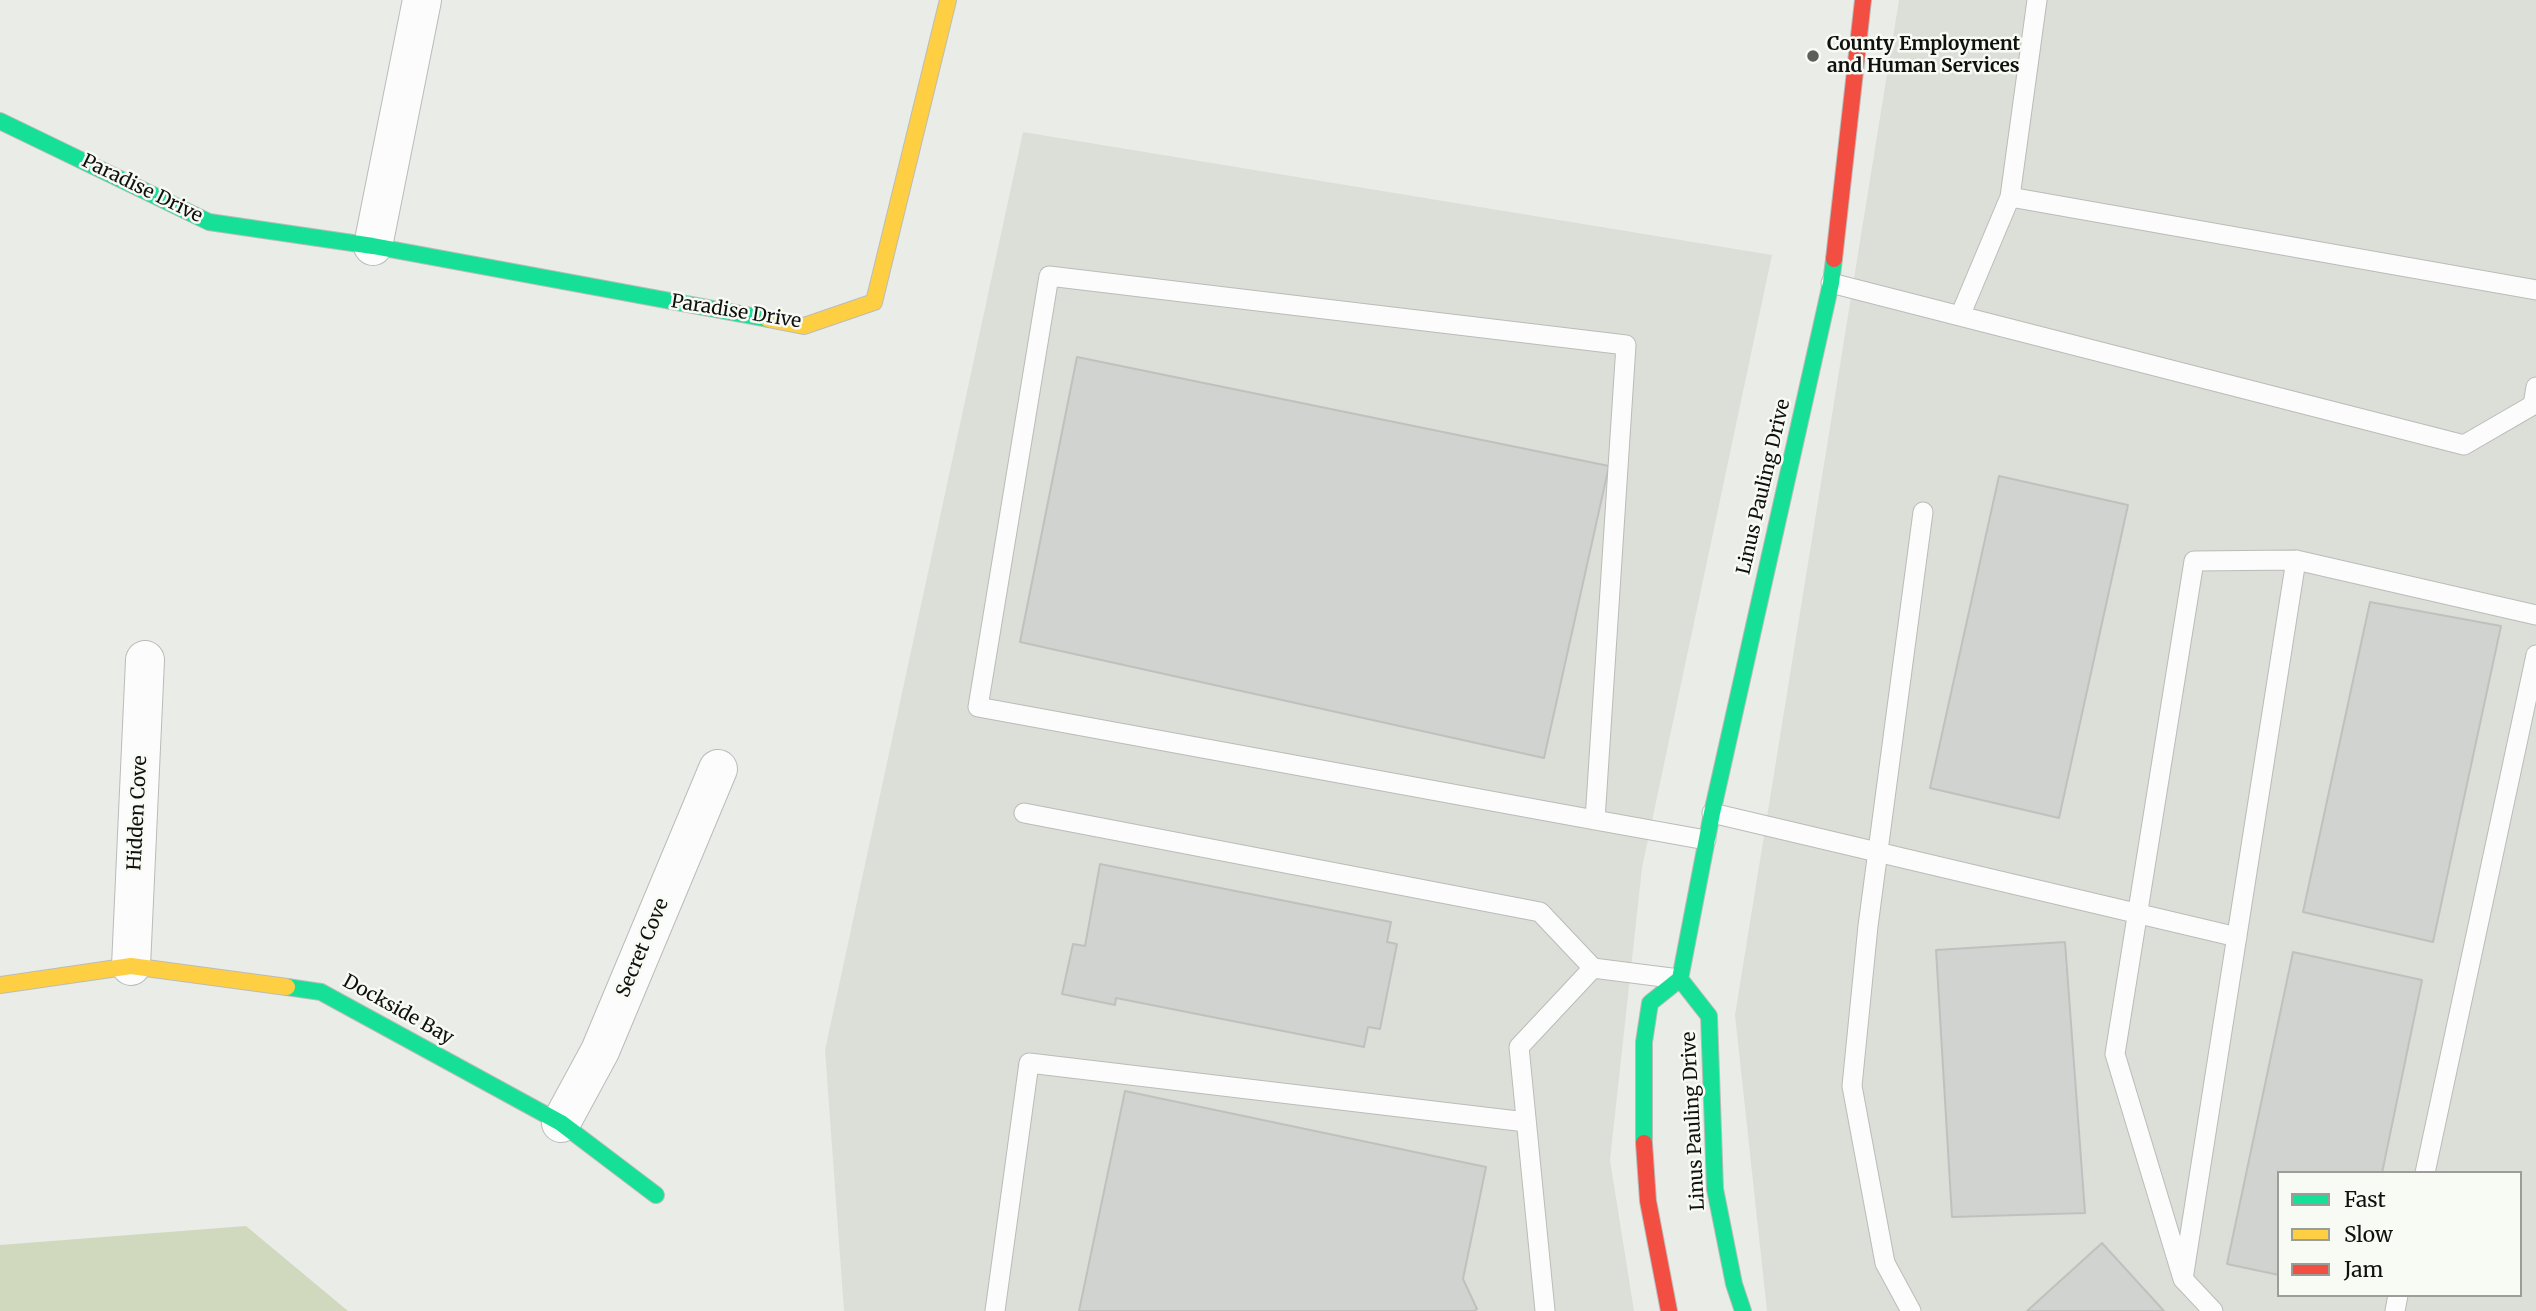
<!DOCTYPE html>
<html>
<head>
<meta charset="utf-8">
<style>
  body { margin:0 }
  #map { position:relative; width:2536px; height:1311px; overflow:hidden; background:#eaece8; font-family:Merriweather,serif }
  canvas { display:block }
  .legend { position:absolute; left:2277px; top:1171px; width:245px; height:126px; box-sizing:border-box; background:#f8faf4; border:2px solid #9b9d98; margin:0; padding:9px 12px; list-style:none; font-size:21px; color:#10110f }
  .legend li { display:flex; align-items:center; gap:14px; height:35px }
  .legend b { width:35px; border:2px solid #9b9d98 }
</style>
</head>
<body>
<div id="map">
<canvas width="2536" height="1311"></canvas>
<ul class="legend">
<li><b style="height:9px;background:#16e098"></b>Fast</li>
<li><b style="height:9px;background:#ffcf43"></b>Slow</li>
<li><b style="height:9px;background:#f24e42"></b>Jam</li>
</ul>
</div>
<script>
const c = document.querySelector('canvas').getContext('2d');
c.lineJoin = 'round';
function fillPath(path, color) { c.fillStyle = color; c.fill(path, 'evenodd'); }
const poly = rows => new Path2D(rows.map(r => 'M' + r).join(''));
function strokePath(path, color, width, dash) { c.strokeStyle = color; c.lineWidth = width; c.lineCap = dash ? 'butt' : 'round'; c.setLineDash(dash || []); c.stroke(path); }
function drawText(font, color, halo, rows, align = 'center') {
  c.font = font + ' Merriweather,serif'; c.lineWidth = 5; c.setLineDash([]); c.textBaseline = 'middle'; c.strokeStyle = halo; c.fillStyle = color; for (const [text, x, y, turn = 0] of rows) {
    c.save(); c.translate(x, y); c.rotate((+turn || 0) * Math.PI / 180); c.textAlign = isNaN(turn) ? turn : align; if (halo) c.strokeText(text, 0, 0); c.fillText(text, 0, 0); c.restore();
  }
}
fillPath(poly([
  [1899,0,2536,0,2536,1311,1767,1311,1735,1015],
  [2279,1173,2520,1173,2520,1295,2279,1295],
  [1023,132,1772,255,1642,868,1610,1160,1634,1311,844,1311,825,1050]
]), '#dcdfd7');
fillPath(poly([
  [246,1226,348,1311,0,1311,0,1245]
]), '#d0d9bd');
const building = poly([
  [1077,357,1609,466,1544,758,1020,642,1077,357],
  [1999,476,2128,505,2059,818,1930,788,1999,476],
  [2370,602,2501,626,2433,942,2303,912,2370,602],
  [1100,864,1391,922,1387,942,1397,944,1380,1029,1368,1027,1364,1047,1116,998,1115,1005,1062,994,1073,944,1085,946,1100,864],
  [2065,942,2085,1213,1952,1217,1936,950,2065,942],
  [2293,952,2422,980,2382,1173,2279,1173,2279,1275,2227,1264,2293,952],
  [1125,1091,1486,1167,1463,1279,1477,1309,1474,1311,1079,1311,1125,1091],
  [2102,1243,2164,1311,2027,1311,2102,1243]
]);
fillPath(building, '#d1d3d0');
strokePath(building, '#c0c1bf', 2);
const lane = poly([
  [2010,197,2037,0],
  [1831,283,2464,445,2533,405,2536,387],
  [1960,316,2010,197,2536,290],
  [2296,560,2183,1279,2115,1054,2194,561,2296,560,2536,615],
  [1024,813,1540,912,1593,968],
  [1712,813,2237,937],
  [1595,820,1626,345,1049,276,978,707,1595,820,1706,840],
  [2425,1173,2536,655],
  [2183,1279,2213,1311],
  [995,1311,1029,1063,1526,1122],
  [1545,1311,1519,1047,1593,968,1679,979],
  [1911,1311,1885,1263,1852,1086,1868,926,1923,512],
  [2395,1311,2398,1295]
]);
const street = poly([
  [373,246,422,0],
  [131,966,145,660],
  [561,1123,600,1051,718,769]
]);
const fast = poly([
  [0,121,209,222,373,246,768,319],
  [1680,979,1709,1016,1715,1189,1734,1284,1743,1311],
  [287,987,321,992,561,1123,656,1195],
  [1644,1143,1644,1042,1650,1003,1680,979,1712,813,1831,283,1834,259]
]);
const slow = poly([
  [768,319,804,326,874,302,948,0],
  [0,985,131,966,287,987]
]);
const jam = poly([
  [1834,259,1863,0],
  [1644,1143,1648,1201,1669,1311]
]);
strokePath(lane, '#babcb9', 21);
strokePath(street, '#babcb9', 40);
strokePath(fast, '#babcb9', 18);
strokePath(slow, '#babcb9', 18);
strokePath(jam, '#babcb9', 18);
strokePath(lane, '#fcfcfc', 19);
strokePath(street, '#fcfcfc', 38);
strokePath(fast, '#16e098', 16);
strokePath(slow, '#ffcf43', 16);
strokePath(jam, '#f24e42', 16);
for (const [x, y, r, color] of [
  [1813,56,7,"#5c5e5b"]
]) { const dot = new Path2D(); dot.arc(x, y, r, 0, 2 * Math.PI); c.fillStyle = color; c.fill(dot); strokePath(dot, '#f8faf4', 2.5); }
drawText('bold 19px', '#10110f', '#f8faf4', [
  ["County Employment",1827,45],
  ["and Human Services",1827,67]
], 'left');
drawText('19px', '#10110f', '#f8faf4', [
  ["Paradise Drive",142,189,26],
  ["Paradise Drive",736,312,9],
  ["Linus Pauling Drive",1764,487,-77],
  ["Hidden Cove",138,813,-87],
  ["Secret Cove",643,948,-67],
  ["Dockside Bay",398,1010,29],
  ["Linus Pauling Drive",1694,1121,-93]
]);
</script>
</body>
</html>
